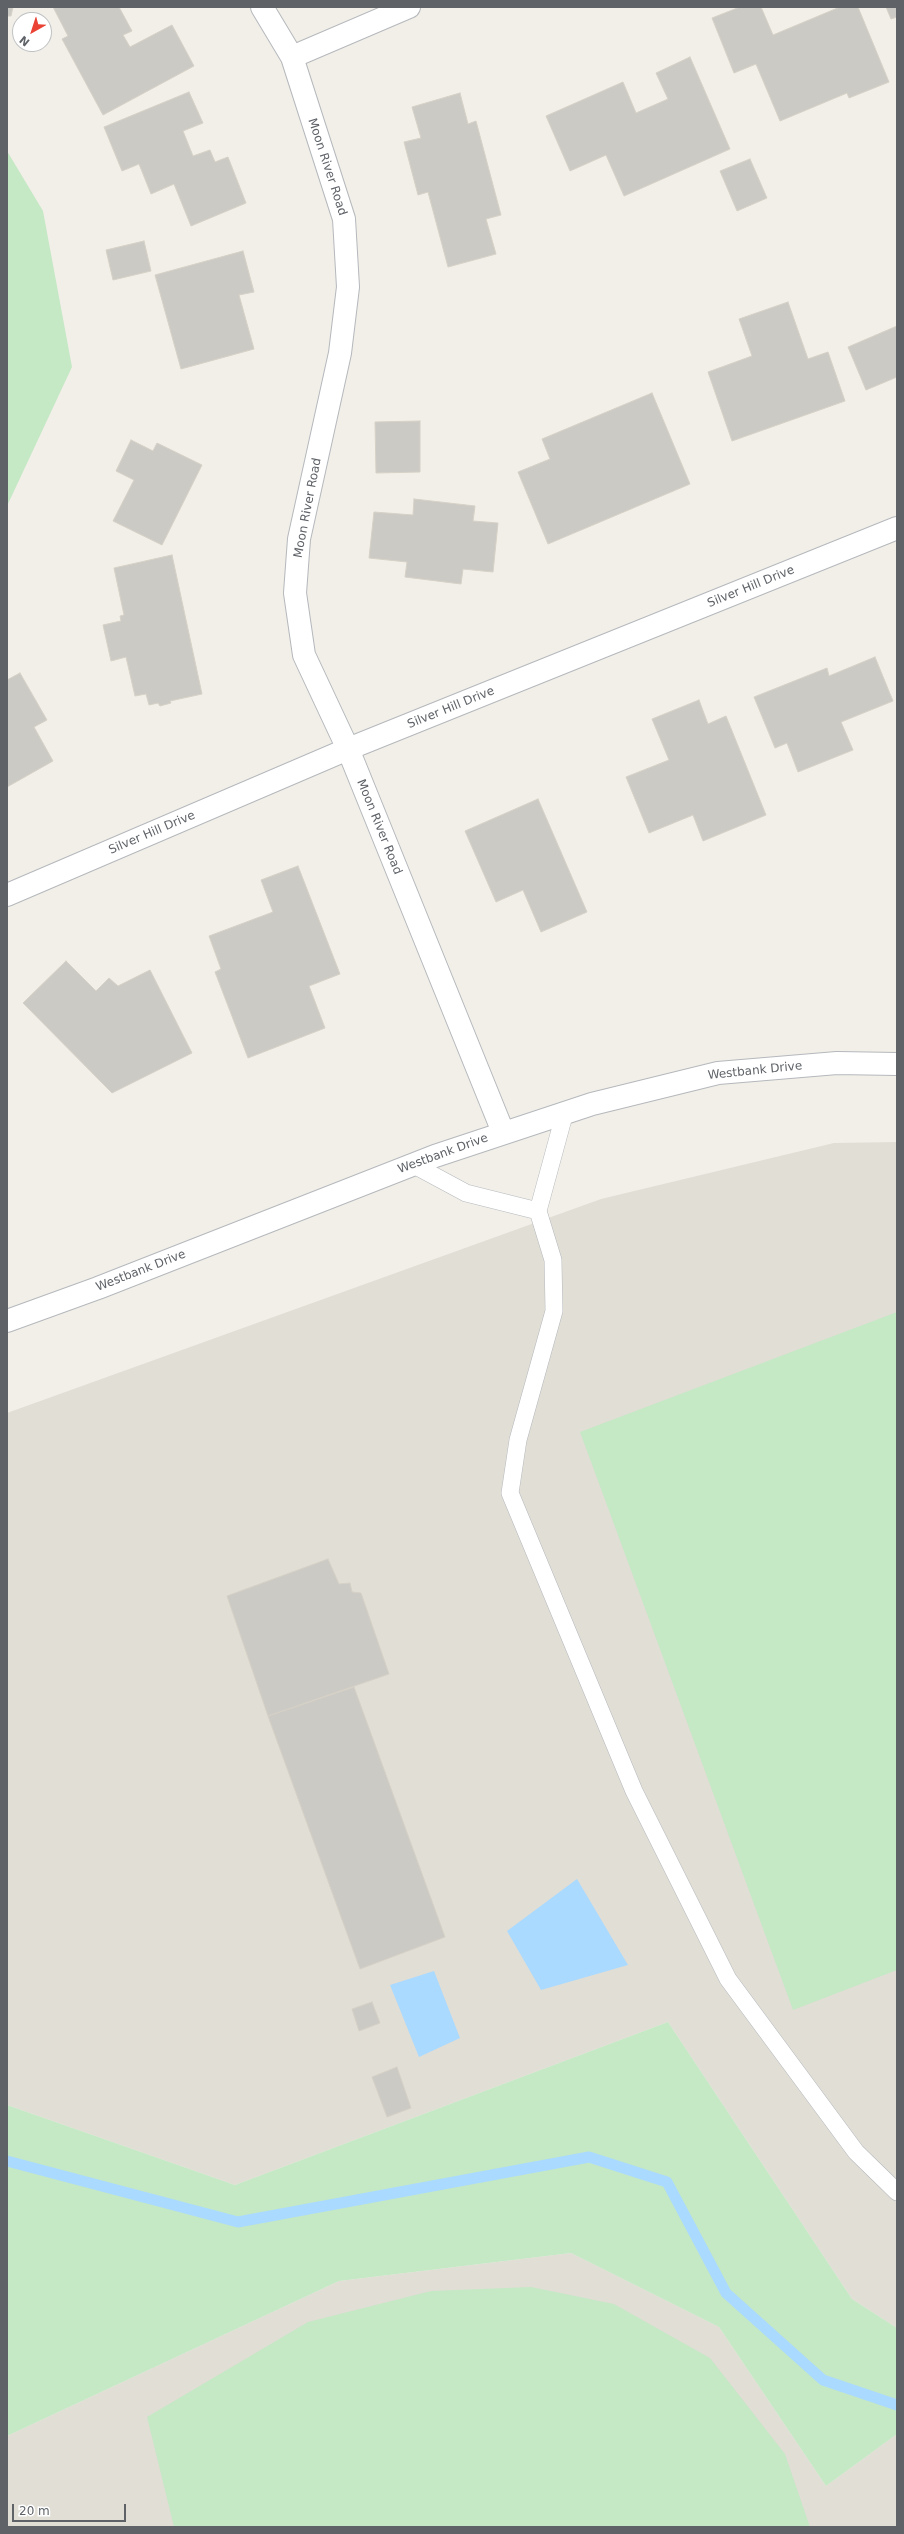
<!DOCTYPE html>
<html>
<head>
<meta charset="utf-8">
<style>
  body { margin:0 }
  #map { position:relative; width:904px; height:2534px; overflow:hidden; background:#f1efe8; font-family:"DejaVu Sans",sans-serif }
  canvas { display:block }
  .frame { position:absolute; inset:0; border:8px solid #5f6368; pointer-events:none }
  .north { position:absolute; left:12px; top:12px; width:40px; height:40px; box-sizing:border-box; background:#fff; border:1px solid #bfc1c3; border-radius:50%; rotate:219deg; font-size:11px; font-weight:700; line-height:16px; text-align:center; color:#5f6368 }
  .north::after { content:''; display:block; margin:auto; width:14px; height:18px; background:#ea4335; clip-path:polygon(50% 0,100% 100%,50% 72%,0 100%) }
  .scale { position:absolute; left:12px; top:2504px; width:114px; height:18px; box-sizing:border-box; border:2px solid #5f6368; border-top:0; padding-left:5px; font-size:12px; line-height:14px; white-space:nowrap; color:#5f6368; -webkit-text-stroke:3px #fff; paint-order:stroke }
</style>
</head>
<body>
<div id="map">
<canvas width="904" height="2534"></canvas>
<div class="frame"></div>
<div class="north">N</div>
<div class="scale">20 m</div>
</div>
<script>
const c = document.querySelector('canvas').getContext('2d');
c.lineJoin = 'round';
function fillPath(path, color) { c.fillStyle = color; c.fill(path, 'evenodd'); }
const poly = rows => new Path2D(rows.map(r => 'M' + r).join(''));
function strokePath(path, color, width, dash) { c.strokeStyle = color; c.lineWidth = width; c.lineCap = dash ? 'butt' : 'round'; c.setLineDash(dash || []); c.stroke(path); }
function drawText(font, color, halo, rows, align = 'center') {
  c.font = font + ' "DejaVu Sans",sans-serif'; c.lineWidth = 4; c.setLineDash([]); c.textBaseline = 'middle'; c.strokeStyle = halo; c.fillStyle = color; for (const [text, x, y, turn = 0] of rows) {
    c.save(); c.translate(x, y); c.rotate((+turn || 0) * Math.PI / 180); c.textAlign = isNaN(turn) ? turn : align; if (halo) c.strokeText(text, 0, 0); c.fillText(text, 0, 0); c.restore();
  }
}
fillPath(poly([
  [897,1142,897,2328,852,2299,668,2022,235,2185,7,2105,7,1413,601,1199,834,1143],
  [571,2253,719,2327,826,2486,897,2434,897,2527,7,2527,7,2436,339,2281]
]), '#e1ded6');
fillPath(poly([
  [7,151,43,211,72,367,7,506],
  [897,1312,897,1970,793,2010,580,1432],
  [668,2022,852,2299,897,2328,897,2434,826,2486,719,2327,571,2253,339,2281,7,2436,7,2105,235,2185],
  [531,2287,614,2304,710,2358,785,2454,810,2527,174,2527,147,2417,308,2322,431,2291]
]), '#c5e8c5');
fillPath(poly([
  [577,1879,628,1965,541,1990,507,1931],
  [434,1971,460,2038,419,2057,390,1985]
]), '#aadaff');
strokePath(poly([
  [7,2161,238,2222,589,2157,667,2182,726,2293,823,2380,897,2405]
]), '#aadaff', 11);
const building = poly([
  [7,7,13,7,11,16,7,16,7,7],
  [53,7,119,7,132,31,123,35,130,47,172,25,194,66,103,115,62,39,68,36,53,7],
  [740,7,761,7,773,35,840,7,858,7,889,82,849,98,847,93,780,121,756,64,734,73,712,18,740,7],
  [886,7,897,7,897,17,891,19,886,7],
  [690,57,730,149,624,196,606,155,570,171,546,116,623,82,636,113,668,99,656,73,690,57],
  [189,92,203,123,183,131,193,156,210,150,215,162,228,157,246,203,191,226,174,184,151,194,139,164,122,171,104,127,189,92],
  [460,93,468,124,476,121,501,215,486,219,496,254,448,267,428,192,418,195,404,142,421,138,412,107,460,93],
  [750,159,767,198,737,211,720,171,750,159],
  [144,241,151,271,113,280,106,250,144,241],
  [243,251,254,292,239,295,254,349,181,369,155,275,243,251],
  [788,302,808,359,828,352,845,401,732,441,708,372,752,356,739,319,788,302],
  [897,326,897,377,866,390,848,347,897,326],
  [652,393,690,484,548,544,518,472,550,459,542,439,652,393],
  [420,421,420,472,376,473,375,422,420,421],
  [131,440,153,451,157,443,202,465,162,545,113,521,134,480,116,471,131,440],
  [414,499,475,506,473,521,498,523,493,572,463,569,461,584,405,577,407,562,369,558,374,512,413,515,414,499],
  [172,555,202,694,170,701,171,703,160,706,158,703,149,705,146,694,135,696,126,657,111,661,103,625,121,621,120,616,124,615,114,568,172,555],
  [875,657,893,701,841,722,853,750,798,772,787,743,775,748,754,697,827,668,829,676,875,657],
  [20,673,47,720,34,727,53,761,7,787,7,680,20,673],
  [699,700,708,724,726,716,766,815,703,841,693,815,649,833,626,777,669,760,652,719,699,700],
  [538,799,587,912,541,932,523,890,496,902,465,831,538,799],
  [298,866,340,974,309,986,325,1028,248,1058,215,972,221,969,209,936,273,912,261,880,298,866],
  [66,961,96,991,109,978,118,986,150,970,192,1053,112,1093,23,1003,66,961],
  [328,1559,339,1584,350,1583,352,1592,361,1593,389,1674,268,1716,227,1596,328,1559],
  [354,1687,445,1937,360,1969,268,1716,354,1687],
  [372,2002,380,2023,359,2031,352,2009,372,2002],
  [397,2067,411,2108,387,2117,372,2077,397,2067]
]);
fillPath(building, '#cccac5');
strokePath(building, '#d6d1c6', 1);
const service = poly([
  [565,1112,538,1211,553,1260,554,1311,518,1440,510,1493,634,1791,728,1979,856,2152,897,2192],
  [414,1165,466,1193,538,1211]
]);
const minor = poly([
  [262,7,292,57,344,219,348,287,340,353,299,539,295,593,304,655,348,749,503,1132],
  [292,57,409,7],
  [7,895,348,749,897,528]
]);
const tertiary = poly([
  [7,1321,98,1288,435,1156,592,1104,718,1073,837,1063,897,1064]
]);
strokePath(service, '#b5b8bc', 18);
strokePath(minor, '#b5b8bc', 24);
strokePath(tertiary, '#b5b8bc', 24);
strokePath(service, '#fff', 17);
strokePath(minor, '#fff', 22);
strokePath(tertiary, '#fff', 22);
drawText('12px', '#5f6368', '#fff', [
  ["Moon River Road",327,167,72],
  ["Moon River Road",308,508,-79],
  ["Silver Hill Drive",751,587,-22],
  ["Silver Hill Drive",451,708,-22],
  ["Moon River Road",379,827,68],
  ["Silver Hill Drive",152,833,-23],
  ["Westbank Drive",755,1071,-6],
  ["Westbank Drive",443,1154,-20],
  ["Westbank Drive",141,1271,-21]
]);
</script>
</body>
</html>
